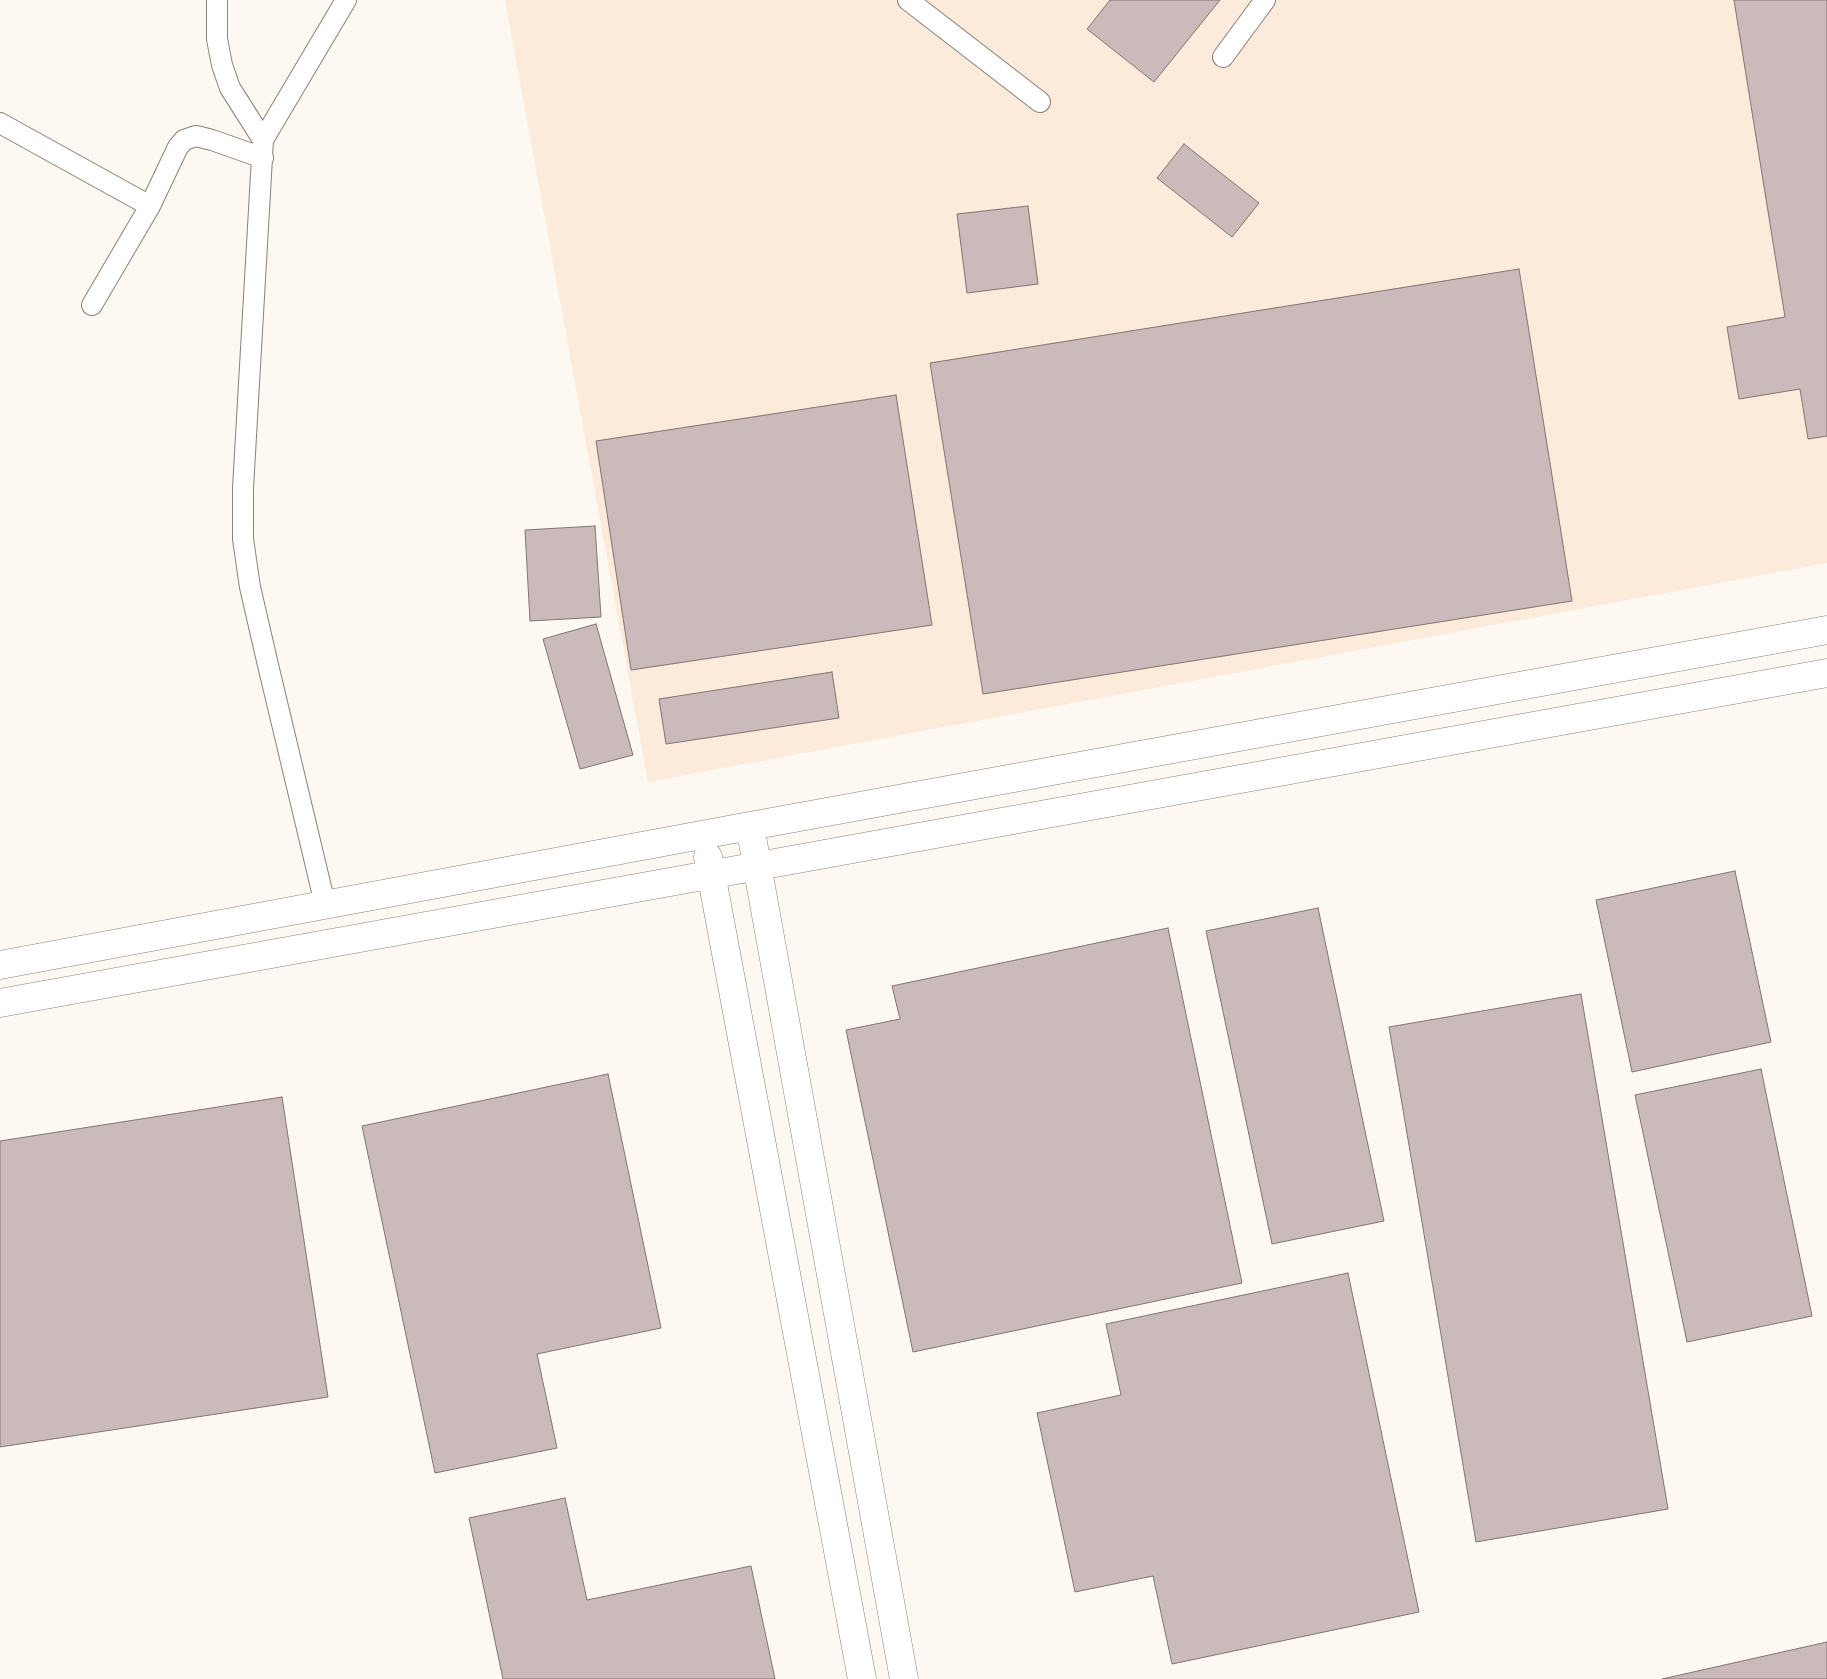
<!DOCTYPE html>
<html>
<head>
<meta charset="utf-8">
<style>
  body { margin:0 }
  canvas { display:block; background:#fef8f2 }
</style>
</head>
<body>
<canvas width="1827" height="1679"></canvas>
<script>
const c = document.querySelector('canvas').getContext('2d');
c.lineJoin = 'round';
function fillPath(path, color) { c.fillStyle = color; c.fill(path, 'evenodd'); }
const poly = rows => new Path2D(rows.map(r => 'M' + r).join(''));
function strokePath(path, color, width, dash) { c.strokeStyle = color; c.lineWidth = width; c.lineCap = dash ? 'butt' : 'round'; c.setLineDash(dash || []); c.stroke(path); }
fillPath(poly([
  [505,0,1827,0,1827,563,648,782]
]), '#fcebdb');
const building = poly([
  [1110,0,1220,0,1154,82,1087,29,1110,0],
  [1734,0,1827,0,1827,436,1808,439,1800,389,1739,399,1727,327,1785,317,1734,0],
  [1184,144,1259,203,1232,237,1157,178,1184,144],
  [1028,206,1038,284,967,293,957,214,1028,206],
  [1519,269,1572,601,983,694,930,363,1519,269],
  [896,395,932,625,631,670,596,441,896,395],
  [595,526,601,617,530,621,525,530,595,526],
  [596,624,633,755,580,769,543,639,596,624],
  [832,672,839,718,666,744,659,699,832,672],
  [1735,871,1771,1042,1632,1072,1596,900,1735,871],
  [1318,908,1384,1221,1272,1244,1206,931,1318,908],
  [1168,928,1242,1283,913,1352,846,1030,900,1019,892,986,1168,928],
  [1581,994,1668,1509,1476,1542,1389,1027,1581,994],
  [1761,1069,1812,1316,1687,1342,1635,1095,1761,1069],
  [608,1074,661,1328,537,1354,557,1448,435,1473,362,1126,608,1074],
  [282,1097,328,1397,0,1447,0,1141,282,1097],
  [1348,1273,1419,1612,1172,1664,1153,1576,1075,1592,1037,1413,1121,1395,1106,1324,1348,1273],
  [565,1498,587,1600,751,1566,775,1679,503,1679,469,1518,565,1498],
  [1827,1642,1827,1679,1662,1679,1827,1642]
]);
fillPath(building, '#cabab9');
strokePath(building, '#827472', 1);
const service = poly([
  [217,0,217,39,222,65,230,88,263,140,243,488,243,539,250,587,268,665,325,904],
  [908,0,1040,102],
  [1223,57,1265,0],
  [0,123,150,206],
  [263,140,346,0],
  [92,305,150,206,178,147,184,140,196,136,212,140,263,158]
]);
const tertiary = poly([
  [750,826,904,1679],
  [708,857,862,1679],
  [0,965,750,826,1827,630],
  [0,1003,1827,673]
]);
strokePath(service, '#8b8178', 22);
strokePath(tertiary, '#8b8178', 29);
strokePath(service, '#fff', 20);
strokePath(tertiary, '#fff', 28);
</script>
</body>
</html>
